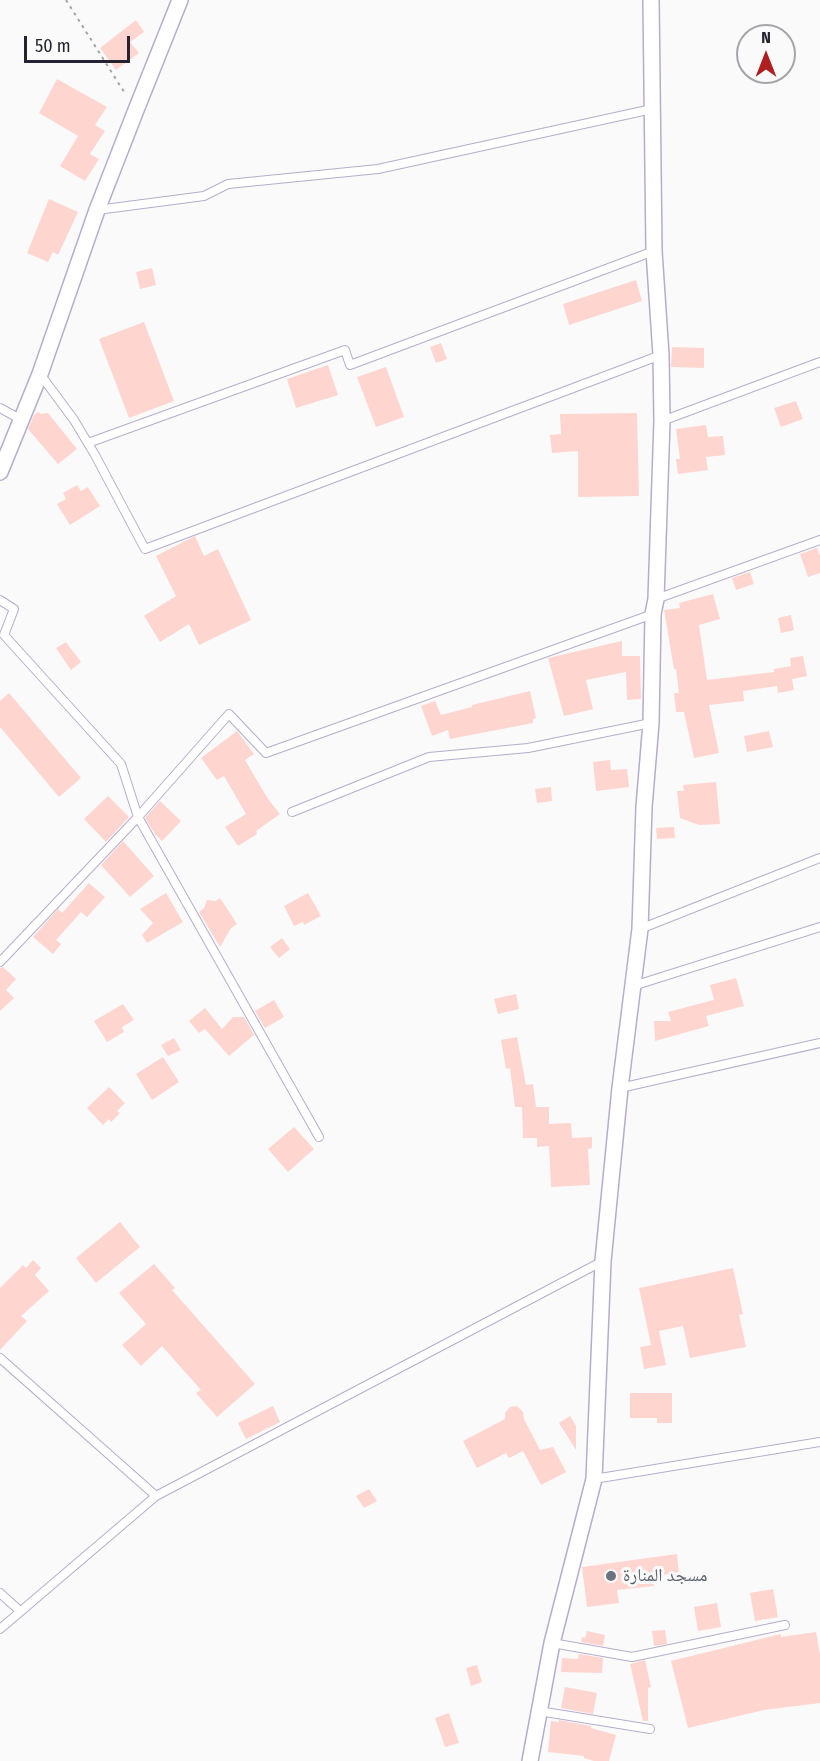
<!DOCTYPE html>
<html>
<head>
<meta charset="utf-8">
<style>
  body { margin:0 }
  #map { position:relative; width:820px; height:1761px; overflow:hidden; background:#fafafa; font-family:"Fira Sans Condensed",sans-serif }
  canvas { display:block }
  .north { position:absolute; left:736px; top:24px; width:60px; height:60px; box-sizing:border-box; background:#fafafa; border:2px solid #a5a4a9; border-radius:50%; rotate:0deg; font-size:16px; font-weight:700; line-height:24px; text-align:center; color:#26222f }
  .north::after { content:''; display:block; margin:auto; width:21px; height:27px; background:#b01f20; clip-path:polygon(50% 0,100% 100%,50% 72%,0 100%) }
  .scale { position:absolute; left:24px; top:36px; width:106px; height:27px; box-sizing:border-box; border:3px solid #26222f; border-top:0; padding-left:8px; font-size:18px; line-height:21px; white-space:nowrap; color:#26222f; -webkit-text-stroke:4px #fafafa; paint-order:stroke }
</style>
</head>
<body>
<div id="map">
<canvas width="820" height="1761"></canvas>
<div class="north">N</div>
<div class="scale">50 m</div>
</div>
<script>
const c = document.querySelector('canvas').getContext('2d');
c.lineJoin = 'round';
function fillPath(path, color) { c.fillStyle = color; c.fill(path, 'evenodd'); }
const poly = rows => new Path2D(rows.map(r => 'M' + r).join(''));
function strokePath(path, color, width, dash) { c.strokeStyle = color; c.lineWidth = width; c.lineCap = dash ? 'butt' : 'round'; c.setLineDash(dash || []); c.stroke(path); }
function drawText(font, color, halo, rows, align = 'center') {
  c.font = font + ' "Fira Sans Condensed","Noto Naskh Arabic",sans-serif'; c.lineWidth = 6; c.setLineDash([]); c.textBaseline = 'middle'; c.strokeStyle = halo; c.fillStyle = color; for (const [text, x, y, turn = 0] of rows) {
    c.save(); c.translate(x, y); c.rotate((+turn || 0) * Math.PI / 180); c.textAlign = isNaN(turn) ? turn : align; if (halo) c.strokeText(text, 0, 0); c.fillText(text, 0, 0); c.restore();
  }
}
fillPath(poly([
  [136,20,144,32,130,42,139,53,116,70,100,48],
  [57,79,107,107,95,125,105,131,90,154,99,159,85,181,60,166,78,136,39,113],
  [49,199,78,212,58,255,53,252,48,262,27,253],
  [152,268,156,285,140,289,136,272],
  [636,280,642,301,569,325,563,304],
  [144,322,174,401,129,418,99,339],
  [441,343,447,359,436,363,430,347],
  [672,347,704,348,704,368,671,367],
  [328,365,338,395,296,408,287,379],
  [386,367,404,417,376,427,357,377],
  [796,401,803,419,781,427,774,408],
  [38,412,41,414,48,413,77,449,58,464,28,429,34,415],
  [637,413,639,496,578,497,578,451,552,453,550,435,561,434,560,414],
  [706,425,708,437,723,436,725,455,706,457,708,470,678,474,676,459,680,459,676,429],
  [77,485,81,491,88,487,100,506,70,525,57,504,66,499,63,493],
  [195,536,204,556,218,549,251,620,199,645,189,624,160,642,144,616,176,596,156,556],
  [817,548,820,556,820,573,808,577,800,554],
  [750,572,754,584,736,590,732,578],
  [713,594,720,619,699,625,707,680,774,672,774,669,791,666,790,658,803,656,807,676,792,679,794,690,778,693,777,686,743,691,744,701,709,705,719,753,694,758,684,712,676,712,674,693,679,693,676,669,674,669,664,610,680,608,679,603],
  [791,615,794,630,781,633,778,618],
  [622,641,622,656,640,656,641,699,627,700,626,672,586,680,593,709,564,716,548,658],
  [66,642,81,662,71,670,56,648],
  [530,691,536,718,533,719,533,723,450,739,448,730,432,736,421,706,435,701,441,715,472,707,472,705],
  [9,693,81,778,59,797,0,727,0,701],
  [237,731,254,754,245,760,268,799,280,814,256,831,257,834,238,846,225,827,246,814,224,776,217,780,201,758],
  [769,731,773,747,747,752,744,736],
  [610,760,611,770,627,769,629,787,596,791,593,762],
  [716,782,720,824,699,825,680,818,677,791,684,791,683,785],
  [551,787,552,801,537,803,535,789],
  [108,796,129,817,106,842,84,819],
  [160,801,181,821,162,841,155,834,145,818],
  [674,827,675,838,657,839,656,828],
  [123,841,154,876,130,897,101,865],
  [89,883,105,897,87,917,81,912,56,940,61,944,53,954,33,937,58,909,62,913],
  [166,893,183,922,147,943,142,935,153,923,140,909],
  [308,893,321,916,304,925,303,922,294,926,284,906],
  [220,898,237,924,231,928,220,947,199,912,204,908,207,900,216,901],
  [282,938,290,949,279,958,270,947],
  [3,967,16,979,6,990,14,998,0,1011,0,968],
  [736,978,744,1006,706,1016,709,1026,655,1041,654,1021,671,1021,668,1012,714,1000,710,985],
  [516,994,519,1009,498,1014,494,999],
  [274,1000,284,1017,265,1028,255,1011],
  [123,1004,134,1020,122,1027,124,1032,107,1042,94,1021],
  [205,1008,222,1029,233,1017,244,1017,254,1035,229,1056,205,1029,199,1033,189,1021],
  [517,1037,526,1085,533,1084,536,1107,549,1107,549,1124,571,1123,572,1138,592,1137,592,1148,588,1149,590,1185,551,1187,549,1146,537,1147,537,1138,523,1138,522,1107,515,1107,510,1068,506,1069,501,1040],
  [174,1038,181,1050,168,1056,161,1045],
  [163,1057,179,1082,152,1100,136,1074],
  [109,1087,125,1103,117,1111,120,1113,111,1122,109,1119,103,1125,87,1108],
  [294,1127,314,1149,288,1172,268,1149],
  [120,1222,140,1247,96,1283,76,1258],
  [33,1260,41,1268,35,1275,49,1291,21,1316,27,1321,0,1350,0,1288,23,1265,26,1268],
  [154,1264,175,1288,172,1290,255,1384,217,1417,196,1393,201,1390,162,1346,141,1366,122,1345,146,1324,119,1293],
  [733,1268,743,1314,739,1315,746,1347,690,1358,683,1326,659,1331,666,1365,644,1369,640,1347,651,1345,639,1288],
  [630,1393,672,1393,672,1423,657,1423,657,1418,630,1418],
  [273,1406,280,1422,246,1439,238,1423],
  [517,1406,523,1412,524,1419,540,1450,553,1447,566,1472,541,1485,523,1451,509,1458,506,1453,477,1468,463,1441,505,1419,505,1413,510,1407],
  [570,1416,576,1426,576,1450,559,1423],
  [369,1489,377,1501,364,1508,356,1496],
  [677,1554,679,1573,653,1576,654,1586,617,1590,619,1603,587,1607,582,1567],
  [773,1589,778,1617,755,1621,750,1593],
  [717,1603,721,1627,698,1631,694,1607],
  [665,1630,667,1644,654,1646,652,1631],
  [587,1631,605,1635,603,1646,581,1642,582,1637,585,1638],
  [816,1632,820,1655,820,1703,764,1710,688,1728,671,1661,781,1634,781,1637],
  [579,1654,603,1658,602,1673,561,1672,562,1658,578,1659],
  [645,1660,651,1687,648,1688,648,1721,643,1721,630,1664],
  [477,1665,482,1682,471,1686,466,1668],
  [565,1687,597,1693,593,1714,561,1708],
  [449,1713,459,1743,445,1747,435,1718],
  [559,1720,591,1726,591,1728,616,1735,609,1761,594,1761,584,1758,584,1756,548,1752,551,1721,559,1722]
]), '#ffd5d0');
const lane = poly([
  [97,210,204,196,228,184,378,169,652,109],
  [40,374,74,420,95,455,145,549,661,355],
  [0,408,20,419],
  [662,421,820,362],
  [88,443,345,350,350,365,654,251],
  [656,599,820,540],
  [0,600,14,609,4,635,121,764,138,817,319,1137],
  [292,812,429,757,528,748,651,723],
  [640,929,820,858],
  [0,962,138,817,229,714,266,753,653,614],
  [633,986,820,927],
  [620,1088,820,1043],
  [0,1358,156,1496],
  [594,1479,820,1442],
  [0,1593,20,1611],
  [0,1629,156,1496,603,1261],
  [552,1643,632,1657,785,1625],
  [539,1711,650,1729]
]);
const street = poly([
  [0,472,40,374,97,210,136,110,180,0],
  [530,1761,552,1643,594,1479,603,1261,620,1088,640,929,644,807,651,723,653,614,656,599,662,421,661,355,654,251,651,0]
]);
strokePath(lane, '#b6acce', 10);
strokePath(street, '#b6acce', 18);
strokePath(poly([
  [66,0,126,95]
]), '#a4a3a8', 2, [3, 4.5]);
strokePath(lane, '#fff', 8);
strokePath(street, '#fff', 15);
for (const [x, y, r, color] of [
  [611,1576,6,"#6b7280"]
]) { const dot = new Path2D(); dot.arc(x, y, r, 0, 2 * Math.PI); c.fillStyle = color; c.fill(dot); strokePath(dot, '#fafafa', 2); }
drawText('18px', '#5b616d', '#fafafa', [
  ["مسجد المنارة",623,1576]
], 'left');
</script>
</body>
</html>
